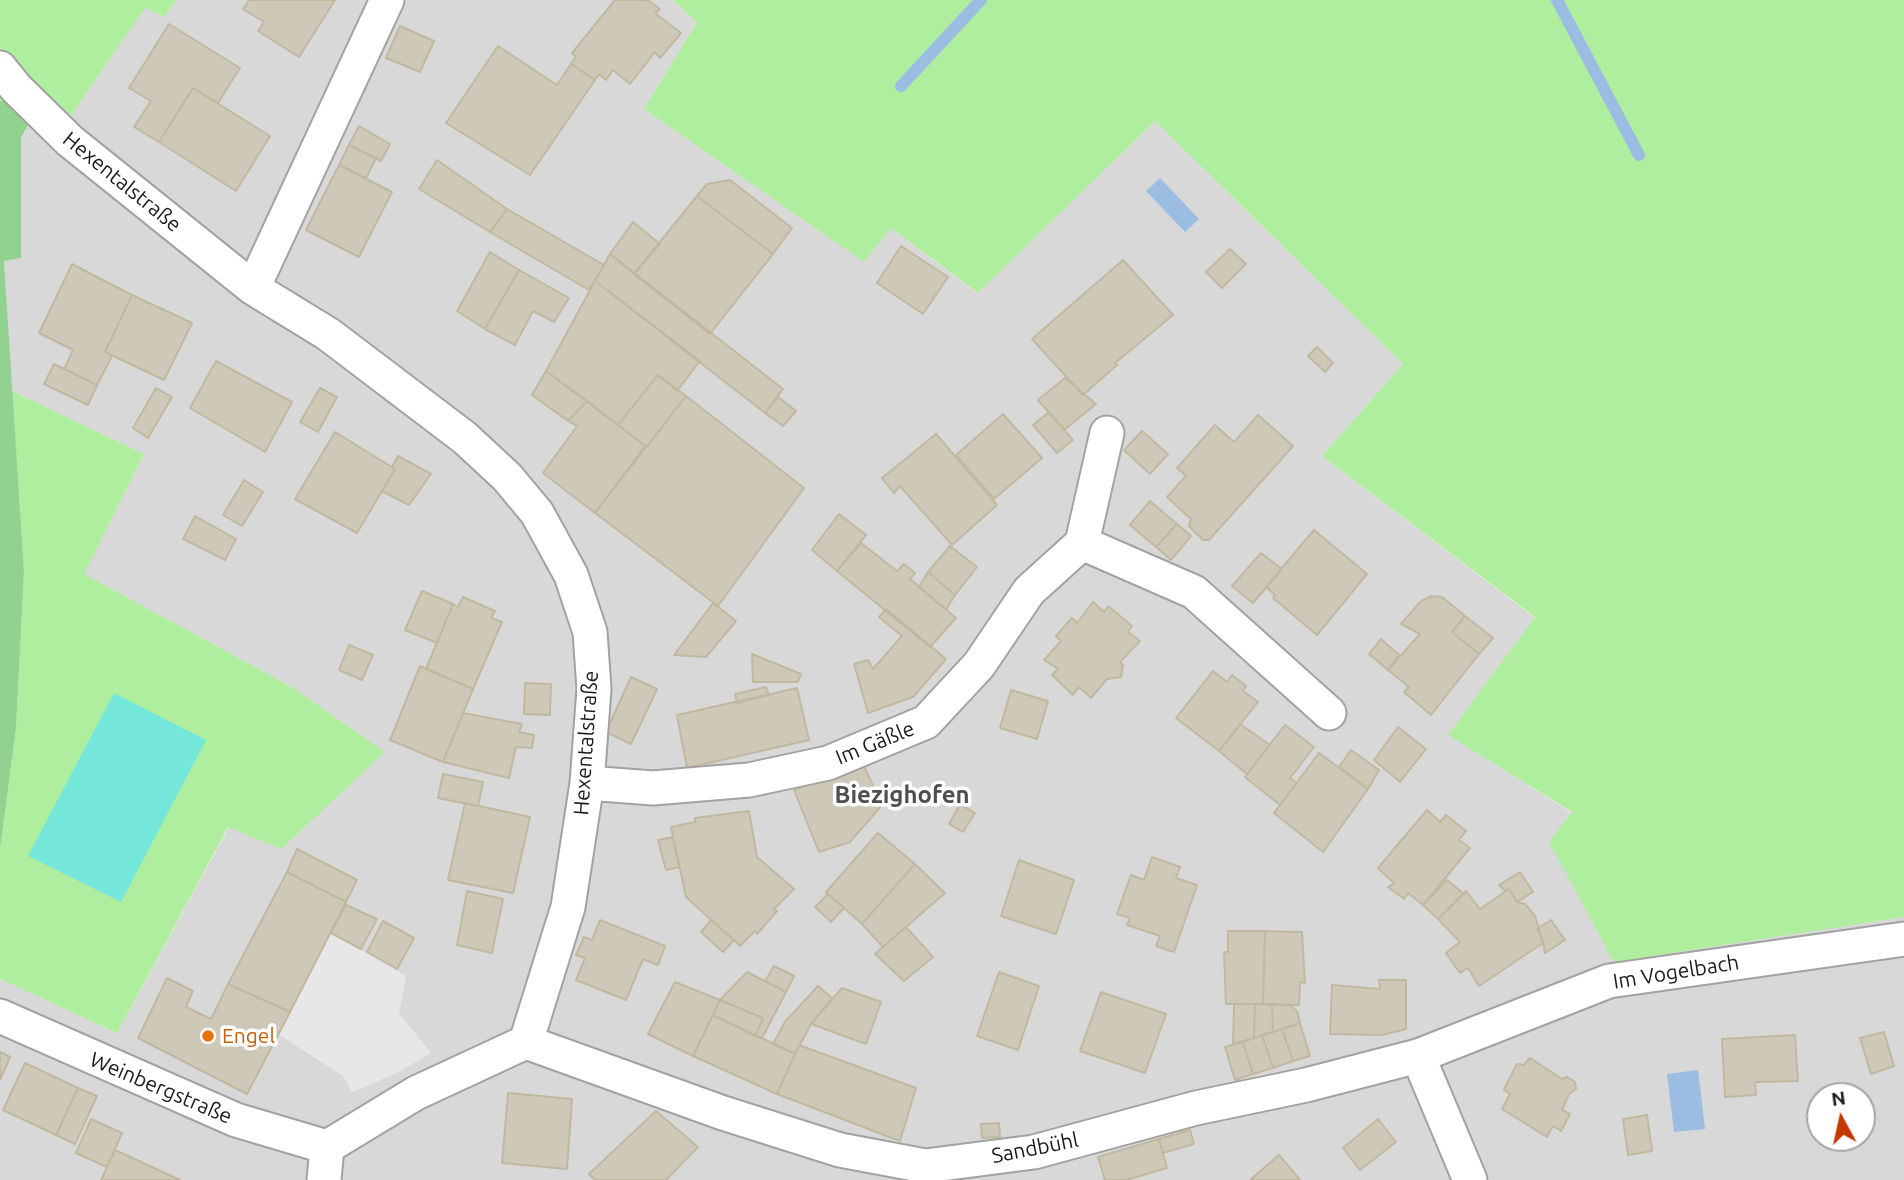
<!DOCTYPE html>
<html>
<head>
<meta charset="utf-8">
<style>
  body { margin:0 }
  #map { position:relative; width:1904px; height:1180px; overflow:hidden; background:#eeeddf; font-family:Ubuntu,sans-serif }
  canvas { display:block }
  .north { position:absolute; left:1806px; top:1082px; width:70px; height:70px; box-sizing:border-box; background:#fff; border:2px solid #a4a4a4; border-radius:50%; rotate:352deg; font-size:19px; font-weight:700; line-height:28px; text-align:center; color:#1b1b1b }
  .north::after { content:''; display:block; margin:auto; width:24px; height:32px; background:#c63700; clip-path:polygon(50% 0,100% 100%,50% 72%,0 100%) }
</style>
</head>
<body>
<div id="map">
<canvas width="1904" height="1180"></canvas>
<div class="north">N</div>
</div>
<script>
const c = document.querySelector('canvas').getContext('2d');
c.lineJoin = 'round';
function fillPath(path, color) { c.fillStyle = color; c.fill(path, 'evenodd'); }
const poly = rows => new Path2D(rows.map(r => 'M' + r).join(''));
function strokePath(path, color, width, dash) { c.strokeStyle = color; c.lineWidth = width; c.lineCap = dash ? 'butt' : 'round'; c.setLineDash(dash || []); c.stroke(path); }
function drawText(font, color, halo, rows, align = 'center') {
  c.font = font + ' Ubuntu,sans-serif'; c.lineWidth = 7; c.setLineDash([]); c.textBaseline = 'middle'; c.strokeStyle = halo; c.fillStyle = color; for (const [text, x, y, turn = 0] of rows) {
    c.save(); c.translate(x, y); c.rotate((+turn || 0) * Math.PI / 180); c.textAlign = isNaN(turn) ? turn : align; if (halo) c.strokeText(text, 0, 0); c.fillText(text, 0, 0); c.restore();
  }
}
fillPath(poly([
  [176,0,673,0,697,22,644,109,864,261,891,228,977,293,1155,121,1403,364,1322,456,1535,618,1449,735,1572,813,1801,932,1904,917,1904,1180,0,1180,0,979,117,1033,229,827,290,686,83,574,144,454,12,391,4,261,21,258,21,138,29,123,47,142,67,121,145,7,165,17],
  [1820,1096,1862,1096,1862,1138,1820,1138]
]), '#d9d8d8');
fillPath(poly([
  [0,0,176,0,165,17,145,8,67,121,47,142,11,102,0,101],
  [673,0,1904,0,1904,917,1614,962,1549,842,1572,812,1448,735,1535,617,1322,456,1403,364,1155,121,978,293,891,228,864,262,644,109,697,22],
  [12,391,144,454,84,574,290,686,385,752,281,849,228,827,117,1033,0,979,0,849,16,729,24,573]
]), '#b0ee9f');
fillPath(poly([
  [0,101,11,102,29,123,21,138,21,258,4,261,24,573,16,729,0,849]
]), '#91d290');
fillPath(poly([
  [114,693,206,740,121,902,28,856]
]), '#74e6da');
fillPath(poly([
  [331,933,406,976,399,1013,431,1053,397,1073,352,1092,343,1076,278,1034]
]), '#e7e7e7');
fillPath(poly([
  [1160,178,1199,219,1185,232,1146,191],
  [1698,1070,1705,1129,1674,1132,1667,1074]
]), '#9bbde1');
strokePath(poly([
  [1557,0,1639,155],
  [901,86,981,0]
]), '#9bbde1', 12);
const building = poly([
  [249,0,335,0,299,57,258,31,264,22,243,9,249,0],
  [615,0,647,0,660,9,655,13,681,33,660,58,655,52,630,84,613,70,606,80,599,74,595,80,571,64,576,57,572,53,615,0],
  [169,24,240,68,218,103,193,88,159,142,134,127,151,101,129,88,169,24],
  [400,26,434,41,420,72,386,58,400,26],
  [498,46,557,85,571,64,595,80,530,175,446,123,498,46],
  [193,88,270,136,236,191,159,142,193,88],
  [359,126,390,144,381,161,349,145,359,126],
  [349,145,376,158,366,178,339,165,349,145],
  [437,160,507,209,490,232,419,189,437,160],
  [339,165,392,192,359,257,306,230,339,165],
  [730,180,792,228,773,254,697,196,707,184,730,180],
  [697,196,773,254,710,334,634,274,697,196],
  [507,209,604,265,589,290,490,232,507,209],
  [633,222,660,244,634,274,610,254,633,222],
  [901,246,948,277,923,314,877,283,901,246],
  [1230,249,1246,264,1222,288,1206,272,1230,249],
  [490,252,519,270,485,329,457,311,490,252],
  [610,254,783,389,765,413,595,281,610,254],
  [1123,260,1173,315,1115,363,1117,365,1083,395,1032,339,1123,260],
  [72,264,132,295,105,352,112,356,97,385,64,369,73,350,39,333,72,264],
  [519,270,569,298,554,322,533,311,515,345,485,329,519,270],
  [595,281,700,361,677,391,658,375,618,425,546,371,595,281],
  [132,295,192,323,164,380,105,352,132,295],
  [1317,347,1333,363,1325,372,1308,356,1317,347],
  [216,361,292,402,265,452,190,408,216,361],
  [54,364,97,385,88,405,44,384,54,364],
  [546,371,587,401,568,421,532,395,546,371],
  [658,375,686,396,647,447,618,425,658,375],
  [1065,378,1096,404,1064,430,1038,400,1065,378],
  [156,388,172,397,148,438,133,428,156,388],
  [320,388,337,397,318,432,300,422,320,388],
  [686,396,804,488,718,606,595,513,686,396],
  [778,397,796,411,783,426,765,413,778,397],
  [587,401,645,446,595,513,543,473,577,426,568,421,587,401],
  [1049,412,1073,440,1057,453,1033,425,1049,412],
  [1003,414,1042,458,994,499,956,455,1003,414],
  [1258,415,1293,446,1209,540,1203,540,1189,526,1191,519,1167,497,1186,476,1177,468,1215,425,1234,442,1258,415],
  [1142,431,1168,454,1150,474,1124,450,1142,431],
  [335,432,395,469,357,533,295,499,335,432],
  [936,434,997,505,952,545,900,486,894,493,882,478,936,434],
  [398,456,431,474,409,505,382,491,395,469,392,467,398,456],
  [244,480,263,492,242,526,223,515,244,480],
  [1150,501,1177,524,1156,547,1130,525,1150,501],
  [839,514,866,535,837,571,812,550,839,514],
  [195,516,236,539,225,560,183,539,195,516],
  [1177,524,1191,536,1171,560,1156,547,1177,524],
  [1314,530,1367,574,1317,635,1273,598,1275,595,1266,587,1314,530],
  [861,543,897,571,904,564,915,573,910,579,956,618,930,647,837,571,861,543],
  [950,546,977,567,955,595,928,572,950,546],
  [1261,553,1282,569,1253,603,1232,586,1261,553],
  [928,572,955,595,946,610,919,587,928,572],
  [422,591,453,604,437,643,405,630,422,591],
  [1432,596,1442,597,1465,616,1452,632,1479,654,1431,715,1404,692,1409,687,1388,670,1420,634,1401,624,1421,601,1432,596],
  [463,597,495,611,491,618,502,622,473,689,426,669,453,604,458,607,463,597],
  [1093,602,1104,612,1108,606,1132,626,1128,632,1140,641,1120,662,1123,665,1121,677,1107,679,1091,698,1079,687,1073,695,1052,675,1058,669,1044,660,1061,641,1056,636,1072,618,1077,623,1093,602],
  [713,603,736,621,706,657,674,655,713,603],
  [886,609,946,659,913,697,868,713,854,664,868,660,873,669,902,636,879,617,886,609],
  [1465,616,1493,638,1479,654,1452,632,1465,616],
  [1381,639,1399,655,1388,670,1369,654,1381,639],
  [349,645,373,655,362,680,339,670,349,645],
  [752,654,801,674,798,682,753,682,752,654],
  [420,666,473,689,443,762,390,740,420,666],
  [1213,671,1227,682,1232,675,1246,686,1243,691,1258,702,1219,751,1176,718,1213,671],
  [631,677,657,689,631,744,606,732,631,677],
  [525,683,551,684,550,715,524,714,525,683],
  [766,687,769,695,737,703,735,694,766,687],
  [797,688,809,740,687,768,677,715,797,688],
  [1011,690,1048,701,1037,739,1000,728,1011,690],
  [463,713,522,724,519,732,534,735,532,748,516,747,509,778,443,762,463,713],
  [1240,724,1270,745,1247,774,1219,751,1240,724],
  [1285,725,1314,747,1290,778,1297,783,1280,805,1245,777,1285,725],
  [1398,727,1426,749,1400,782,1374,760,1398,727],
  [1351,750,1379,770,1368,789,1339,767,1351,750],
  [1319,753,1368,789,1323,852,1274,813,1319,753],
  [862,762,882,805,850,842,819,852,794,790,862,762],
  [443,774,483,782,478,806,438,798,443,774],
  [465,803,530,817,513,893,448,880,465,803],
  [960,804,975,813,963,832,949,824,960,804],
  [1427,810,1440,822,1446,815,1466,831,1459,840,1470,848,1423,905,1408,893,1404,899,1388,887,1394,883,1378,868,1427,810],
  [749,811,757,857,794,889,774,909,777,911,757,934,755,931,740,946,686,897,671,827,695,822,695,818,749,811],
  [878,833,915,864,862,924,826,892,878,833],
  [673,837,679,867,666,870,658,840,673,837],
  [297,849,357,880,346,902,287,872,297,849],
  [1152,857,1180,867,1176,878,1197,885,1174,952,1156,946,1160,936,1127,925,1130,918,1117,914,1131,875,1144,880,1152,857],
  [1019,860,1074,880,1056,934,1001,916,1019,860],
  [915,864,945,893,883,947,862,924,915,864],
  [287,872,346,902,290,1012,228,984,287,872],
  [1520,872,1533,892,1517,902,1509,889,1505,891,1499,885,1520,872],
  [1447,880,1464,894,1438,919,1423,905,1447,880],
  [1509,889,1517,902,1525,904,1535,916,1543,943,1479,986,1468,968,1460,973,1446,953,1460,942,1438,919,1466,891,1480,909,1509,889],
  [467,891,503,899,492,953,457,945,467,891],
  [828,894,844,908,831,922,815,907,828,894],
  [346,905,377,919,361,949,331,933,346,905],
  [600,920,665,946,658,965,643,959,626,1000,576,980,585,958,576,955,584,937,592,940,600,920],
  [711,920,734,940,723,952,701,932,711,920],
  [1551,920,1565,940,1545,953,1542,938,1537,929,1551,920],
  [383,921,414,938,397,969,367,952,383,921],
  [906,927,933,957,904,981,875,954,906,927],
  [1228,931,1265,931,1263,1004,1226,1004,1224,952,1228,952,1228,931],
  [1265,931,1302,932,1305,983,1300,982,1299,1005,1263,1004,1265,931],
  [774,966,794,976,786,992,765,981,774,966],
  [747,972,786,992,762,1038,755,1036,763,1018,720,1000,747,972],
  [999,972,1039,986,1018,1050,977,1036,999,972],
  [167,978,193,991,186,1007,211,1019,228,984,290,1012,247,1094,138,1038,167,978],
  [1379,980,1406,980,1406,1029,1382,1035,1330,1034,1332,985,1380,989,1379,980],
  [675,982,720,1000,693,1056,648,1034,675,982],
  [818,986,832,998,811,1024,795,1054,773,1044,785,1022,818,986],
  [842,988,881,1002,866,1044,811,1024,842,988],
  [1101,992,1166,1014,1145,1073,1080,1051,1101,992],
  [720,1000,763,1018,755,1036,713,1015,720,1000],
  [1234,1004,1255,1004,1254,1038,1233,1044,1234,1004],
  [1255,1004,1272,1005,1273,1032,1254,1038,1255,1004],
  [1272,1005,1290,1005,1297,1011,1300,1023,1273,1032,1272,1005],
  [713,1015,795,1054,777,1094,693,1056,713,1015],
  [1300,1023,1310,1056,1293,1061,1282,1029,1300,1023],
  [1282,1029,1293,1061,1273,1068,1262,1035,1282,1029],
  [1884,1032,1894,1066,1871,1074,1860,1038,1884,1032],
  [1262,1035,1273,1068,1253,1074,1243,1042,1262,1035],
  [1795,1035,1798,1081,1755,1082,1756,1095,1725,1097,1722,1039,1795,1035],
  [1243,1042,1253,1074,1235,1080,1225,1047,1243,1042],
  [799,1045,916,1088,900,1141,777,1094,799,1045],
  [0,1052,10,1057,0,1080,0,1052],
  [1530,1058,1562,1079,1567,1077,1575,1082,1576,1089,1569,1094,1562,1110,1570,1114,1561,1131,1553,1126,1547,1137,1502,1109,1510,1094,1504,1090,1507,1083,1517,1064,1524,1065,1530,1058],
  [25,1063,78,1088,56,1135,3,1110,25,1063],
  [78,1088,97,1096,75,1144,56,1135,78,1088],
  [508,1093,572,1099,567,1169,502,1163,508,1093],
  [656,1111,698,1147,666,1180,595,1180,589,1174,656,1111],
  [1647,1115,1652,1151,1628,1155,1623,1119,1647,1115],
  [91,1119,122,1133,107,1167,76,1153,91,1119],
  [1378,1119,1396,1142,1360,1170,1343,1148,1378,1119],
  [999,1123,1000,1137,982,1138,981,1124,999,1123],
  [1190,1130,1194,1144,1163,1153,1159,1139,1190,1130],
  [1159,1139,1167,1168,1126,1180,1105,1180,1098,1157,1159,1139],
  [115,1150,180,1180,101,1180,115,1150],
  [1279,1155,1300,1180,1250,1180,1279,1155]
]);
fillPath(building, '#cec8b8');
strokePath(building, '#c1b8a0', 2);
const street = poly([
  [0,68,16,88,70,141,253,288,328,334,465,438,507,477,537,513,571,575,590,632,594,689,587,783,568,907,526,1042],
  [253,288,387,0],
  [1082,543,1194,592,1329,713],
  [587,783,653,788,749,780,828,763,926,722,979,665,1029,591,1082,543,1107,433],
  [0,1016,236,1120,327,1147],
  [526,1042,723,1113,840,1150,925,1166,1034,1152,1196,1108,1306,1085,1418,1056,1609,981,1904,939],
  [1418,1056,1470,1180],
  [327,1147,416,1093,526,1042],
  [324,1180,327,1147]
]);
strokePath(street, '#a2a2a2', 37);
strokePath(street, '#fff', 33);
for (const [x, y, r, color] of [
  [208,1036,7,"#e8710a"]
]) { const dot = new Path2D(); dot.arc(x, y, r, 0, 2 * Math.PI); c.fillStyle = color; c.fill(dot); strokePath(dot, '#fff', 2.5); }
drawText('21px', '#1b1b1b', '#fff', [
  ["Hexentalstraße",122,182,39],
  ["Hexentalstraße",586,743,-86],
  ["Im Gäßle",875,743,-22],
  ["Im Vogelbach",1676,972,-9],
  ["Weinbergstraße",161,1088,23],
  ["Sandbühl",1035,1148,-11]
]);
drawText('21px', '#c56008', '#fff', [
  ["Engel",222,1036]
], 'left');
drawText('bold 24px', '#4e4e4e', '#fff', [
  ["Biezighofen",902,795]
]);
</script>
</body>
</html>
